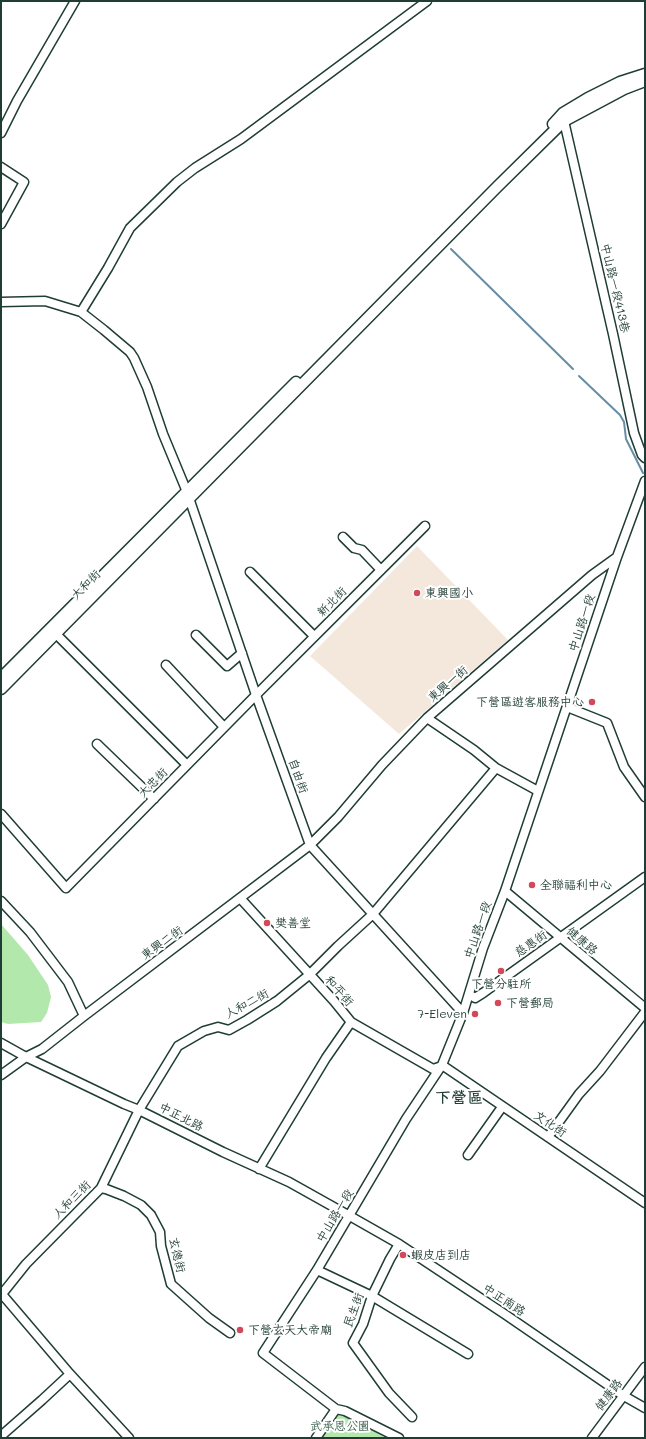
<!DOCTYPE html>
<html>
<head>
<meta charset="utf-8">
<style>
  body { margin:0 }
  #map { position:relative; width:646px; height:1439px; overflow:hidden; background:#fff; font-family:Mali,sans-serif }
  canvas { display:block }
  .frame { position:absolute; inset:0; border:2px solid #1f3d34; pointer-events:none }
</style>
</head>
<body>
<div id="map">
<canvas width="646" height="1439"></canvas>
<div class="frame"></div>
</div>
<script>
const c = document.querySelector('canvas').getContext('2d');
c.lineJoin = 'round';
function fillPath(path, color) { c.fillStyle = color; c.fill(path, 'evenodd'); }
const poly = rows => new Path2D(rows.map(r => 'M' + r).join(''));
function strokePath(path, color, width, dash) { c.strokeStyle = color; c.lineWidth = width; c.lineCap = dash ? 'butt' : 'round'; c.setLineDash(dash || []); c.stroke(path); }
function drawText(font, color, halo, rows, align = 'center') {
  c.font = font + ' Mali,"LXGW WenKai TC",sans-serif'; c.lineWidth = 4; c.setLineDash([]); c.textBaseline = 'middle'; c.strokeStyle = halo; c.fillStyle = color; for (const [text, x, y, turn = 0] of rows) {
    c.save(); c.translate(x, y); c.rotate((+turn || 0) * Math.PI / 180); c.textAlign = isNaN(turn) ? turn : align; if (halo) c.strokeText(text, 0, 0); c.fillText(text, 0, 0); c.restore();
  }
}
fillPath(poly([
  [417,546,508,640,399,734,310,656]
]), '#f4e8dc');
fillPath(poly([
  [1,924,28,955,48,985,51,997,47,1013,41,1022,8,1024,1,1022],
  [336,1409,386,1438,316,1438]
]), '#b2e8ab');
strokePath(poly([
  [451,249,573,369],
  [579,376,620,415,624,422,626,439,643,473],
  [1,1065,1,1064]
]), '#658da4', 2);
const minor = poly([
  [564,121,613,334,634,433,642,455,645,458],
  [1,133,17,101,75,1],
  [1,167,24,182,1,224],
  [1,302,45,301,81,312,104,330,130,352,134,358,147,387,163,434,187,492,256,695,310,845,463,1013],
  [81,312,108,268,130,228,177,182,195,168,241,139,427,1],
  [343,537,354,548,362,550,381,570],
  [250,572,314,636],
  [56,634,187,765],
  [196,635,227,666,242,653],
  [166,665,224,727],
  [567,707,607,723,624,767,645,797],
  [427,718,474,750,496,768,538,791],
  [97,744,154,799],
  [1,814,66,888,256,695,425,526],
  [505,891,645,1008],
  [240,898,334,1001,351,1022,433,1069,442,1066],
  [1,901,30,932,68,982,84,1016],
  [469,994,475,998,483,993,645,877],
  [1,1043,26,1057,124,1104,139,1110,223,1152,289,1182,348,1215,399,1244,506,1315,624,1396,645,1408],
  [442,1065,645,1203],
  [1,1075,26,1057,42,1049,84,1016,310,845,338,817,382,765,427,718,592,575,617,557],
  [548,1137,579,1094,600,1071,645,1012],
  [468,1155,502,1107],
  [259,1169,326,1058,351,1022],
  [101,1188,106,1189,124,1196,141,1205,151,1215,160,1232,161,1246,171,1284,209,1318,230,1333],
  [399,1244,390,1259,372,1296,363,1324,353,1343,389,1393,412,1417],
  [317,1270,372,1296,468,1354],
  [1,1293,70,1374,129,1438],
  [2,1294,26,1264,101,1188,139,1110,178,1046,204,1031,218,1027,229,1030,247,1020,277,1001,309,975,338,946,373,914,496,768],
  [1,1436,42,1400,70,1374],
  [316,1438,336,1409],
  [399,1438,345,1411,336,1409,263,1353,317,1270,406,1119,442,1065,463,1013,483,948,505,891,617,557,645,481],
  [592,1438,645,1367]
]);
const major = poly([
  [553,124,563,113,588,98,620,82,645,74],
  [1,678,296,382],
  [1,689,497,187,564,121,624,89,645,81]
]);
strokePath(minor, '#1f3d34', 11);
strokePath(major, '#1f3d34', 13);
strokePath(minor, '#fff', 8);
strokePath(major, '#fff', 10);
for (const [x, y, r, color] of [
  [417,593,4,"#d1495b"],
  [592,702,4,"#d1495b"],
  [532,885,4,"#d1495b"],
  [267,923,4,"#d1495b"],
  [501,971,4,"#d1495b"],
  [498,1003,4,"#d1495b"],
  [475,1014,4,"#d1495b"],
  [403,1255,4,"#d1495b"],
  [240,1330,4,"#d1495b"]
]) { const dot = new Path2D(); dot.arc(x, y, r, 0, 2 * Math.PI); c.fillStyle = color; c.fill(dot); strokePath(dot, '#fff', 1.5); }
drawText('12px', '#1f3d34', '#fff', [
  ["中山路一段413巷",615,288,77],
  ["大和街",86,585,-45],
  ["新北街",332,602,-45],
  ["中山路一段",582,623,-72],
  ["東興一街",448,684,-41],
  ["自由街",298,776,70],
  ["大忠街",153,783,-45],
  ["中山路一段",478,930,-71],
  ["健康路",582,941,40],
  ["東興二街",162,943,-36],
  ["慈惠街",531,944,-35],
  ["和平街",339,991,48],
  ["人和二街",247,1004,-29],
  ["中正北路",181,1117,27],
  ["文化街",550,1124,34],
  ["人和三街",72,1200,-45],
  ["中山路一段",335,1216,-59],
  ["玄德街",177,1255,77],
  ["中正南路",504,1300,33],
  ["民生街",354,1310,-69],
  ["健康路",609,1395,-53]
]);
drawText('12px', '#1f3d34', '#fff', [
  ["東興國小",425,593],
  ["下營區遊客服務中心",584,702,"right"],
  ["全聯福利中心",540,885],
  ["樊善堂",275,923],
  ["下營分駐所",501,984,"center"],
  ["下營郵局",506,1003],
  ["7-Eleven",467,1014,"right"],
  ["蝦皮店到店",411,1255],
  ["下營玄天大帝廟",248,1330]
], 'left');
drawText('12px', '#3c5f4c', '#fff', [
  ["武承恩公園",340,1426]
]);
drawText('bold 16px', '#1f3d34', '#fff', [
  ["下營區",459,1098]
]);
</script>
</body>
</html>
